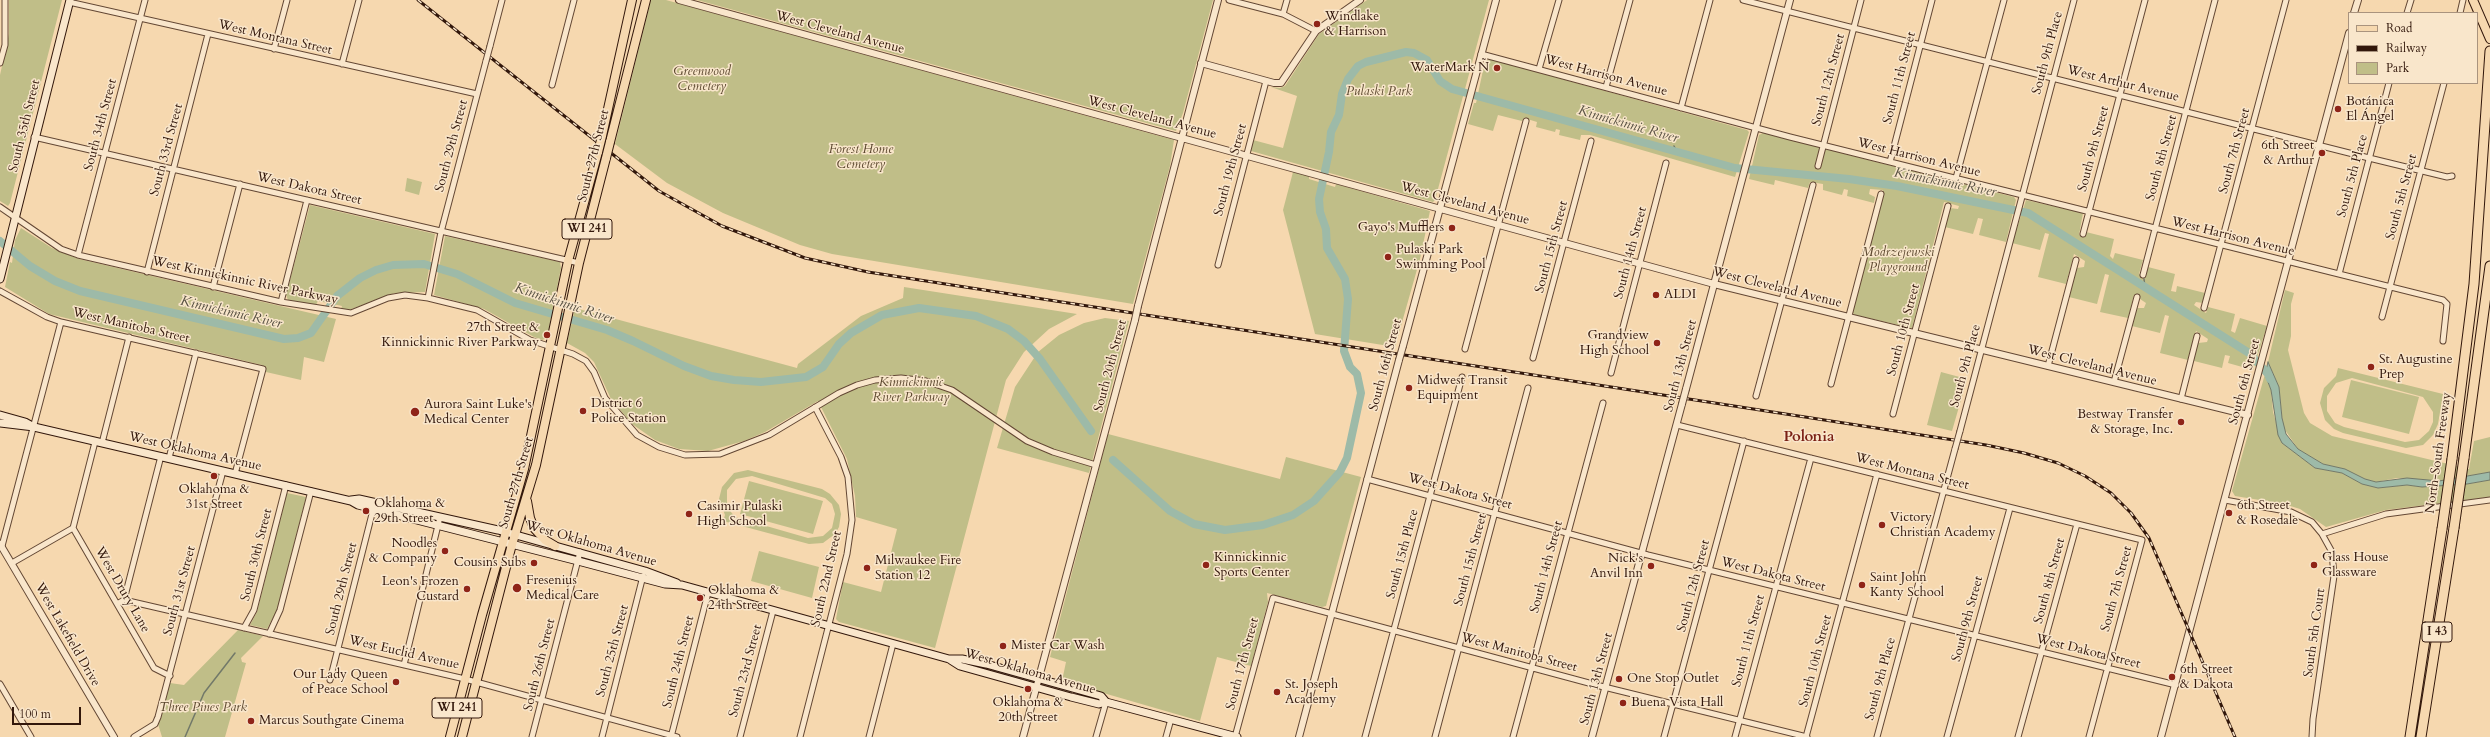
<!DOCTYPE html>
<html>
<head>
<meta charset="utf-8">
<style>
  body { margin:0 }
  #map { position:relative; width:2490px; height:737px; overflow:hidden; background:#f6d8af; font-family:Cardo,serif }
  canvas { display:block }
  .legend { position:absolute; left:2348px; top:12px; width:130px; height:72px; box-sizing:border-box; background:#f9e6cb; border:1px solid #a9937e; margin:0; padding:5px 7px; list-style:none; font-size:12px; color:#32170b }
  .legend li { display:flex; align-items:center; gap:8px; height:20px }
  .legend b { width:20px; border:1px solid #a9937e }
  .scale { position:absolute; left:12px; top:707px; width:69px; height:18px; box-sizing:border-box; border:2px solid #32170b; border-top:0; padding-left:5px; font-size:12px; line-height:14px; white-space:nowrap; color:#32170b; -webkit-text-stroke:3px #f9e6cb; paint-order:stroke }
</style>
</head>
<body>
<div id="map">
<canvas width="2490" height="737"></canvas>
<ul class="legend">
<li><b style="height:5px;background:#f6d8af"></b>Road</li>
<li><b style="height:5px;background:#32170b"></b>Railway</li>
<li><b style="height:11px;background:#c0be88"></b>Park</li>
</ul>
<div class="scale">100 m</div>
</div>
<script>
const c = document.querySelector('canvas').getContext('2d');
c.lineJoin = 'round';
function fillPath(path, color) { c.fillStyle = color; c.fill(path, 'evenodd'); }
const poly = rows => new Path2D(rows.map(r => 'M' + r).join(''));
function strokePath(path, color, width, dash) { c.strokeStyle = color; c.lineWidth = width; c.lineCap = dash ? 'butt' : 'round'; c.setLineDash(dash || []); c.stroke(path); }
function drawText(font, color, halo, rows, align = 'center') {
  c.font = font + ' Cardo,serif'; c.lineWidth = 3; c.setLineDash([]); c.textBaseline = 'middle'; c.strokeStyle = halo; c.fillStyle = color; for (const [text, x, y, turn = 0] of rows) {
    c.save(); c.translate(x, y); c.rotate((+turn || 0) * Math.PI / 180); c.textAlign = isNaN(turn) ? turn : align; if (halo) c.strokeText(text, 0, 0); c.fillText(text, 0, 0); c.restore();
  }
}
fillPath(poly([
  [9,0,62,0,10,203,8,206,0,201,0,75,9,34],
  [651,0,666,0,1174,140,1170,166,1133,304,832,254,800,245,723,213,667,183,615,144],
  [697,0,1213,0,1183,113,1176,131],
  [1367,0,1489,0,1435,200,1433,202,1251,151,1253,140,1283,148,1297,96,1271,87,1280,88,1285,86,1319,34],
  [1489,59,1747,130,1749,132,1735,177,1590,135,1581,135,1580,140,1559,135,1560,130,1556,129,1555,132,1536,127,1537,122,1524,118,1522,121,1498,115,1493,131,1468,124,1474,103,1476,103,1485,61],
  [1763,133,2014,197,2016,200,2006,242,1979,235,1983,219,1978,218,1973,234,1945,227,1950,208,1958,209,1959,206,1944,202,1912,328,1855,315,1852,312,1883,195,1883,190,1870,189,1869,194,1875,197,1874,203,1847,196,1848,190,1844,189,1842,195,1823,190,1823,184,1810,182,1808,188,1775,180,1774,185,1749,179,1759,135],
  [1293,172,1309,176,1309,179,1335,187,1336,184,1430,211,1420,259,1395,347,1315,334,1283,210],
  [407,178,422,182,419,195,405,191],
  [2026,200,2083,213,2079,235,2085,236,2086,232,2114,239,2110,256,2113,259,2115,253,2143,260,2139,274,2146,276,2148,267,2175,274,2171,291,2176,292,2177,286,2205,293,2203,303,2196,302,2194,305,2206,313,2208,307,2235,314,2231,331,2235,333,2240,318,2267,326,2253,370,2228,363,2230,356,2225,355,2222,368,2194,361,2198,343,2207,342,2208,339,2196,331,2188,360,2160,353,2169,316,2165,315,2160,333,2132,326,2137,308,2144,308,2146,303,2134,295,2128,318,2100,312,2109,275,2105,274,2097,304,2069,297,2077,268,2084,267,2085,261,2074,254,2066,284,2038,277,2049,234,2045,233,2040,250,2012,243],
  [310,205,435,234,425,292,395,293,349,310,341,309,342,306,318,301,316,305,288,300,286,295],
  [21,228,52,248,79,259,336,319,324,362,304,357,301,380,266,372,262,365,49,314,5,287,10,262,12,263,15,240],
  [445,236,560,262,561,268,547,338,542,340,534,337,484,309,434,295],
  [904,287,1077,314,1049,329,1024,352,1006,380,935,648,839,622,836,619,843,582,881,592,897,529,856,517,855,496,847,459,818,401,765,432,744,441,708,451,679,449,655,440,632,424,611,399,594,362,585,353,567,343,575,308,797,368,798,364,861,316,903,298],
  [2285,290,2294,293,2291,304,2291,336,2288,350,2304,413,2310,423,2332,436,2469,469,2474,441,2490,437,2490,472,2439,481,2397,478,2376,482,2365,479,2345,469,2323,464,2298,449,2283,427,2279,387,2268,362],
  [1105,318,1129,321,1089,473,997,448,1015,387,1038,352,1059,335,1084,323],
  [2338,368,2443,394,2438,424,2433,435,2423,445,2406,448,2343,433,2334,429,2325,420,2320,403,2324,388,2336,376],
  [2352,378,2423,397,2433,412,2433,422,2429,431,2419,440,2405,442,2344,427,2335,423,2327,411,2327,396,2336,383],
  [1941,372,1967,379,1952,431,1927,425],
  [2265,374,2271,390,2273,412,2282,443,2315,468,2342,473,2362,484,2378,488,2407,485,2422,487,2467,484,2490,480,2490,497,2386,510,2326,527,2300,509,2284,504,2235,496,2232,491],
  [2351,380,2419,397,2409,434,2342,417],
  [1108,434,1280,479,1286,457,1361,477,1326,606,1322,607,1267,593,1268,602,1251,666,1217,657,1200,721,1062,681,1066,662,1050,657],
  [748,470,822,489,830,494,839,505,841,514,839,527,835,534,823,543,809,544,723,521,725,515,719,499,722,487,734,473],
  [752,476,825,498,832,504,835,514,832,528,823,536,808,538,735,517,727,507,727,490,736,479],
  [749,481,823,501,813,534,740,514],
  [287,493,306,497,277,610,267,629,250,625,257,612],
  [759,551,819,567,812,598,751,581],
  [238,630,263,636,241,658,242,662,246,663,225,737,162,737,158,724,170,683,184,685]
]), '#c0be88');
const water = poly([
  [2268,362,2279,387,2282,418,2286,434,2298,449,2323,464,2345,469,2365,479,2376,482,2407,478,2439,481,2490,472,2490,480,2467,484,2422,487,2407,485,2378,488,2362,484,2342,473,2315,468,2282,443,2278,435,2271,390,2265,374,2268,362]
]);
fillPath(water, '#9dbaa8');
strokePath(water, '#727969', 1);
strokePath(poly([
  [1674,146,1677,152],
  [2144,279,2145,288],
  [185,737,204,693,235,653]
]), '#727969', 1.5);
strokePath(poly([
  [0,241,30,266,55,281,80,291,284,339,298,338,311,333,337,296,360,278,376,270,393,265,424,264,457,274,515,303,607,330,633,341,684,366,711,376,734,380,761,382,806,377,823,367,839,344,851,333,882,315,919,308,976,316,1008,329,1024,341,1040,359,1091,431],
  [1113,460,1170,511,1194,524,1225,530,1263,525,1293,515,1314,501,1340,472,1347,458,1361,393,1357,374,1350,367,1344,351,1348,299,1345,279,1327,248,1326,229,1320,212,1319,199,1329,152,1331,132,1339,115,1342,94,1348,79,1358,66,1366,62,1406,52,1414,53,1427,60,1440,81,1452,89,1735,168,1849,179,1897,186,2028,213,2249,353,2268,374,2270,379]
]), '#9dbaa8', 8);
const minor = poly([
  [1229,0,1283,14,1316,31],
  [1743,0,2369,158,2447,177,2452,176],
  [69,2,477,94],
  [2407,13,2411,0],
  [2460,13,2463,0],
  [1283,14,1287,0],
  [490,46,502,0],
  [274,49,287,0],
  [1481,54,1790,137,2443,300,2447,304,2443,341],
  [0,63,5,45,5,0],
  [342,64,359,0],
  [1539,69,1559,0],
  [552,85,574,0],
  [1606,87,1630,0],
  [1681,108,1710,0],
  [34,137,579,263],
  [1890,162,1932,0],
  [1818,166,1861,0],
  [1956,178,2004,0],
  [0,207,61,249,78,255,281,302,351,313,388,298,405,295,428,298,477,310,530,340,573,354,586,361,594,372,605,398,637,435,659,447,685,455,720,454,769,435,839,393,857,385,875,380,901,378,926,381,952,390,1027,441,1053,452,1096,465],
  [2083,234,2145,0],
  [78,255,145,0],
  [1218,265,1266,81],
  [147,272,208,34],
  [2339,274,2389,83],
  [2143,275,2215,0],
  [213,287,240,184],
  [0,291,47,317,61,322,263,369,235,474],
  [428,298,441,232,486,61],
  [281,302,307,200],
  [2204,308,2286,0],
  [2382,317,2444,83],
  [1465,349,1526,121],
  [1533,358,1591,141],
  [2048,366,2076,260],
  [1611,373,1666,163],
  [2114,382,2137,297],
  [1831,384,1881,194],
  [1756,396,1813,185],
  [2181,399,2197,336],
  [1893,414,1948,206],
  [1677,425,2142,540,2089,737],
  [1960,431,2074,0],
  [102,443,129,337],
  [169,458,196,353],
  [1367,479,1648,555,2176,685],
  [2225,500,2291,512,2312,522,2322,534,2386,514,2490,500],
  [73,528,154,668,170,676],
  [2,546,61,322],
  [12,563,73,528,95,442],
  [124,600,465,679,677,737],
  [117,604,124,600,161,456],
  [244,628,254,610,286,485],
  [269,634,280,610,311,491],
  [404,665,440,517],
  [330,680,374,506],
  [0,684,31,737],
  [134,737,155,724,158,717,223,471],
  [532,737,580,552],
  [602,737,643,576],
  [671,737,708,593],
  [740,737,773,611],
  [800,737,847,554,852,520,848,477,841,457,815,407],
  [869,737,893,644],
  [1096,737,1106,702],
  [1166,737,1171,719],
  [1235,737,1273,598,1600,686,1807,737],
  [1365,737,1462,377],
  [1435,737,1528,388],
  [1513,737,1603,403],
  [1664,737,1744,441],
  [1735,737,1811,458],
  [1806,737,1877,474],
  [1877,737,1955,449],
  [1947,737,2010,508],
  [2018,737,2077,524],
  [2312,737,2313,719,2334,576,2332,552,2322,534]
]);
const tertiary = poly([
  [679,0,1714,284,2248,415],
  [2354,13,2358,0],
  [1201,63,1274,83,1281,83,1316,31,1360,0],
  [1138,306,1218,0],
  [1403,346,1496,0],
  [1686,389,1790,0],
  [0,544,114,737],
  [1023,737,1135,320],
  [1299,737,1399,360],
  [1592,737,1682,404],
  [2161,737,2349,33]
]);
const secondary = poly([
  [0,279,70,0],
  [0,415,25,422,34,427],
  [0,423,34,427,351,501,358,505,578,561,665,584,682,585,949,659,960,666,1071,697,1099,704,1106,702,1237,737],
  [351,500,359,499,498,530,645,571,677,583],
  [949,659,962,659,986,664,1101,696,1106,702]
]);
const primary = poly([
  [2473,0,2490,39],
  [602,136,632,0],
  [610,142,646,0],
  [527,501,530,518,534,528,545,540,555,546],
  [450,737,482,615,524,469,568,261,598,152],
  [462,737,511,548,536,465,579,263,606,158]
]);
const motorway = poly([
  [2464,458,2490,266],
  [2452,459,2474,284,2490,51],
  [2410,737,2442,529],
  [2421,737,2454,528]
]);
strokePath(minor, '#634734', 7);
strokePath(tertiary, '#634734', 8);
strokePath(secondary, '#32170b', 9);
strokePath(primary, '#32170b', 10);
strokePath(motorway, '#32170b', 11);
strokePath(minor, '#f9e6cb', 5);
strokePath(tertiary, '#f9e6cb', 6);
strokePath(secondary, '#f9e6cb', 7);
strokePath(primary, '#f6d8af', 8);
strokePath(motorway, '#f6d8af', 9);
const rail = poly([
  [418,0,659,191,722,226,805,258,868,272,1986,445,2024,453,2058,463,2085,476,2111,493,2131,513,2149,538,2235,737]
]);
strokePath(rail, '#32170b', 3);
strokePath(rail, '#f9e6cb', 1.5, [4.5]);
const minorBridge = poly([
  [486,61,490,46],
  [1955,449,1960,431]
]);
const tertiaryBridge = poly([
  [1135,320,1138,306],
  [1399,360,1403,346],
  [1682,404,1686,389]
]);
const primaryBridge = poly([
  [598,152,602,136],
  [606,158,610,142]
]);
const motorwayBridge = poly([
  [2454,528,2464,458],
  [2442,529,2452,459]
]);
strokePath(minorBridge, '#634734', 7, []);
strokePath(tertiaryBridge, '#634734', 8, []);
strokePath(primaryBridge, '#32170b', 10, []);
strokePath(motorwayBridge, '#32170b', 11, []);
strokePath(minorBridge, '#f9e6cb', 5);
strokePath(tertiaryBridge, '#f9e6cb', 6);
strokePath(primaryBridge, '#f6d8af', 8);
strokePath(motorwayBridge, '#f6d8af', 9);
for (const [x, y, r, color] of [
  [1317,24,4,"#8f2418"],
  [1497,68,4,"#8f2418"],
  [2338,109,4,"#8f2418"],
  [2322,153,4,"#8f2418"],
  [1452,228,4,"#8f2418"],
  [1388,257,4,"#8f2418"],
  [1656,295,4,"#8f2418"],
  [547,335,4,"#8f2418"],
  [1657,343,4,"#8f2418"],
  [2371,367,4,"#8f2418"],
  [1409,388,4,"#8f2418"],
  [583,411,4,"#8f2418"],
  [415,412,5,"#8f2418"],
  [2181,422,4,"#8f2418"],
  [214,476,4,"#8f2418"],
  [366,511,4,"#8f2418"],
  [2229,513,4,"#8f2418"],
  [689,514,4,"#8f2418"],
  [1882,525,4,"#8f2418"],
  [445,551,4,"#8f2418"],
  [534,563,4,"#8f2418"],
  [1206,565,4,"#8f2418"],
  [2314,565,4,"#8f2418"],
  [1651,566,4,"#8f2418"],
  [867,568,4,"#8f2418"],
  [1862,585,4,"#8f2418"],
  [517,588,5,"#8f2418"],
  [467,589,4,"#8f2418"],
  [700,598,4,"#8f2418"],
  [1003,646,4,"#8f2418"],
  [2172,677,4,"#8f2418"],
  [1619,679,4,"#8f2418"],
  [396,682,4,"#8f2418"],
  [1028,689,4,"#8f2418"],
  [1277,692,4,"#8f2418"],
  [1623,703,4,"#8f2418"],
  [251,721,4,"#8f2418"]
]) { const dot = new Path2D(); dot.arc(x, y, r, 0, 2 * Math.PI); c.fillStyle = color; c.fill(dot); strokePath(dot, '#f9e6cb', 1.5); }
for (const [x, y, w] of [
  [587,229,50],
  [2437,632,30],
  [457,708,50]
]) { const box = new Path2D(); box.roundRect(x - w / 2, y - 10, w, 20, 3); c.fillStyle = '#f9e6cb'; c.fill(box); strokePath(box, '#32170b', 1); }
drawText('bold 12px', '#32170b', null, [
  ["WI 241",587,229],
  ["I 43",2437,632],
  ["WI 241",457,708]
]);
drawText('13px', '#32170b', '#f9e6cb', [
  ["Windlake",1325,17],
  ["& Harrison",1325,32],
  ["WaterMark Ñ",1489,68,"right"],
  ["Botánica",2346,102],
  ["El Ángel",2346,117],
  ["6th Street",2314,146,"right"],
  ["& Arthur",2314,161,"right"],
  ["Gayo's Mufflers",1444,228,"right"],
  ["Pulaski Park",1396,250],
  ["Swimming Pool",1396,265],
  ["ALDI",1664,295],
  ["27th Street &",539,328,"right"],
  ["Kinnickinnic River Parkway",539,343,"right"],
  ["Grandview",1649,336,"right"],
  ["High School",1649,351,"right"],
  ["St. Augustine",2379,360],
  ["Prep",2379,375],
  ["Midwest Transit",1417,381],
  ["Equipment",1417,396],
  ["District 6",591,404],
  ["Police Station",591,419],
  ["Aurora Saint Luke's",424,405],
  ["Medical Center",424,420],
  ["Bestway Transfer",2173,415,"right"],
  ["& Storage, Inc.",2173,430,"right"],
  ["Oklahoma &",214,490,"center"],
  ["31st Street",214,505,"center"],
  ["Oklahoma &",374,504],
  ["29th Street",374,519],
  ["6th Street",2237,506],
  ["& Rosedale",2237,521],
  ["Casimir Pulaski",697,507],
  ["High School",697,522],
  ["Victory",1890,518],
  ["Christian Academy",1890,533],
  ["Noodles",437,544,"right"],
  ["& Company",437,559,"right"],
  ["Kinnickinnic",1214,558],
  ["Sports Center",1214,573],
  ["Glass House",2322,558],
  ["Glassware",2322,573],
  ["Nick's",1643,559,"right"],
  ["Anvil Inn",1643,574,"right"],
  ["Milwaukee Fire",875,561],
  ["Station 12",875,576],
  ["Cousins Subs",526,563,"right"],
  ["Saint John",1870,578],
  ["Kanty School",1870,593],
  ["Fresenius",526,581],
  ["Medical Care",526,596],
  ["Leon's Frozen",459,582,"right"],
  ["Custard",459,597,"right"],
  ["Oklahoma &",708,591],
  ["24th Street",708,606],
  ["Mister Car Wash",1011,646],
  ["6th Street",2180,670],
  ["& Dakota",2180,685],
  ["Our Lady Queen",388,675,"right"],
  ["of Peace School",388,690,"right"],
  ["One Stop Outlet",1627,679],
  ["St. Joseph",1285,685],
  ["Academy",1285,700],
  ["Oklahoma &",1028,703,"center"],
  ["20th Street",1028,718,"center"],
  ["Buena Vista Hall",1631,703],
  ["Marcus Southgate Cinema",259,721]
], 'left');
drawText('13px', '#32170b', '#f9e6cb', [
  ["West Cleveland Avenue",840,33,15],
  ["West Montana Street",275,38,13],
  ["South 9th Place",2048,53,-75],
  ["West Harrison Avenue",1606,76,15],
  ["South 11th Street",1900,78,-75],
  ["South 12th Street",1829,80,-75],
  ["West Arthur Avenue",2123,84,14],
  ["West Cleveland Avenue",1152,118,15],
  ["South 34th Street",101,125,-75],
  ["South 35th Street",25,126,-76],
  ["South 29th Street",452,146,-75],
  ["South 9th Street",2094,149,-75],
  ["South 33rd Street",167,150,-75],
  ["South 7th Street",2235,151,-75],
  ["South 27th Street",594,156,-76],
  ["West Harrison Avenue",1919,158,14],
  ["South 8th Street",2162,158,-75],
  ["South 19th Street",1231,170,-75],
  ["South 5th Place",2353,176,-75],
  ["West Dakota Street",309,189,13],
  ["South 5th Street",2402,197,-75],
  ["West Cleveland Avenue",1465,204,15],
  ["West Harrison Avenue",2233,237,14],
  ["South 15th Street",1552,247,-75],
  ["South 14th Street",1631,253,-75],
  ["West Kinnickinnic River Parkway",245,281,12],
  ["West Cleveland Avenue",1777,288,14],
  ["West Manitoba Street",131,326,13],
  ["South 10th Street",1904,330,-75],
  ["South 16th Street",1386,365,-75],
  ["South 20th Street",1111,366,-75],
  ["South 13th Street",1681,366,-75],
  ["South 9th Place",1966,366,-75],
  ["West Cleveland Avenue",2092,366,14],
  ["South 6th Street",2245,382,-75],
  ["West Oklahoma Avenue",195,452,13],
  ["North-South Freeway",2439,453,-82],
  ["West Montana Street",1912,472,14],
  ["South 27th Street",517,483,-74],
  ["West Dakota Street",1460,492,15],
  ["West Oklahoma Avenue",591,544,16],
  ["South 15th Place",1403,554,-75],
  ["South 30th Street",257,555,-76],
  ["South 15th Street",1471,560,-75],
  ["South 14th Street",1547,567,-75],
  ["West Dakota Street",1773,575,14],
  ["South 22nd Street",827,579,-77],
  ["South 8th Street",2050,581,-75],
  ["South 12th Street",1694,586,-75],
  ["South 29th Street",342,589,-76],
  ["South 7th Street",2117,589,-75],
  ["West Drury Lane",122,590,60],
  ["South 31st Street",180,591,-75],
  ["South 9th Street",1968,619,-75],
  ["South 5th Court",2315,633,-82],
  ["West Lakefield Drive",67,635,60],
  ["South 11th Street",1749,641,-75],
  ["South 25th Street",613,651,-75],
  ["West Dakota Street",2088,652,14],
  ["West Euclid Avenue",404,653,13],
  ["West Manitoba Street",1519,653,15],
  ["South 10th Street",1816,661,-75],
  ["South 24th Street",679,662,-76],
  ["South 17th Street",1243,664,-75],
  ["South 26th Street",540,665,-76],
  ["South 23rd Street",746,671,-75],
  ["West Oklahoma Avenue",1030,672,16],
  ["South 13th Street",1597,679,-75],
  ["South 9th Place",1881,679,-75]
]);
drawText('italic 13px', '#5d4930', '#f9e6cb', [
  ["Greenwood",702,72],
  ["Cemetery",702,87],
  ["Pulaski Park",1379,92],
  ["Forest Home",861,150],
  ["Cemetery",861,165],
  ["Modrzejewski",1898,253],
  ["Playground",1898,268],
  ["Kinnickinnic",911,383],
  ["River Parkway",911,398],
  ["Three Pines Park",203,708]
]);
drawText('italic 14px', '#575042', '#f9e6cb', [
  ["Kinnickinnic River",1628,125,16],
  ["Kinnickinnic River",1945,183,11],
  ["Kinnickinnic River",564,304,18],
  ["Kinnickinnic River",231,313,13]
]);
drawText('bold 15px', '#7a1f14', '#f9e6cb', [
  ["Polonia",1809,438]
]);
</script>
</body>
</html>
